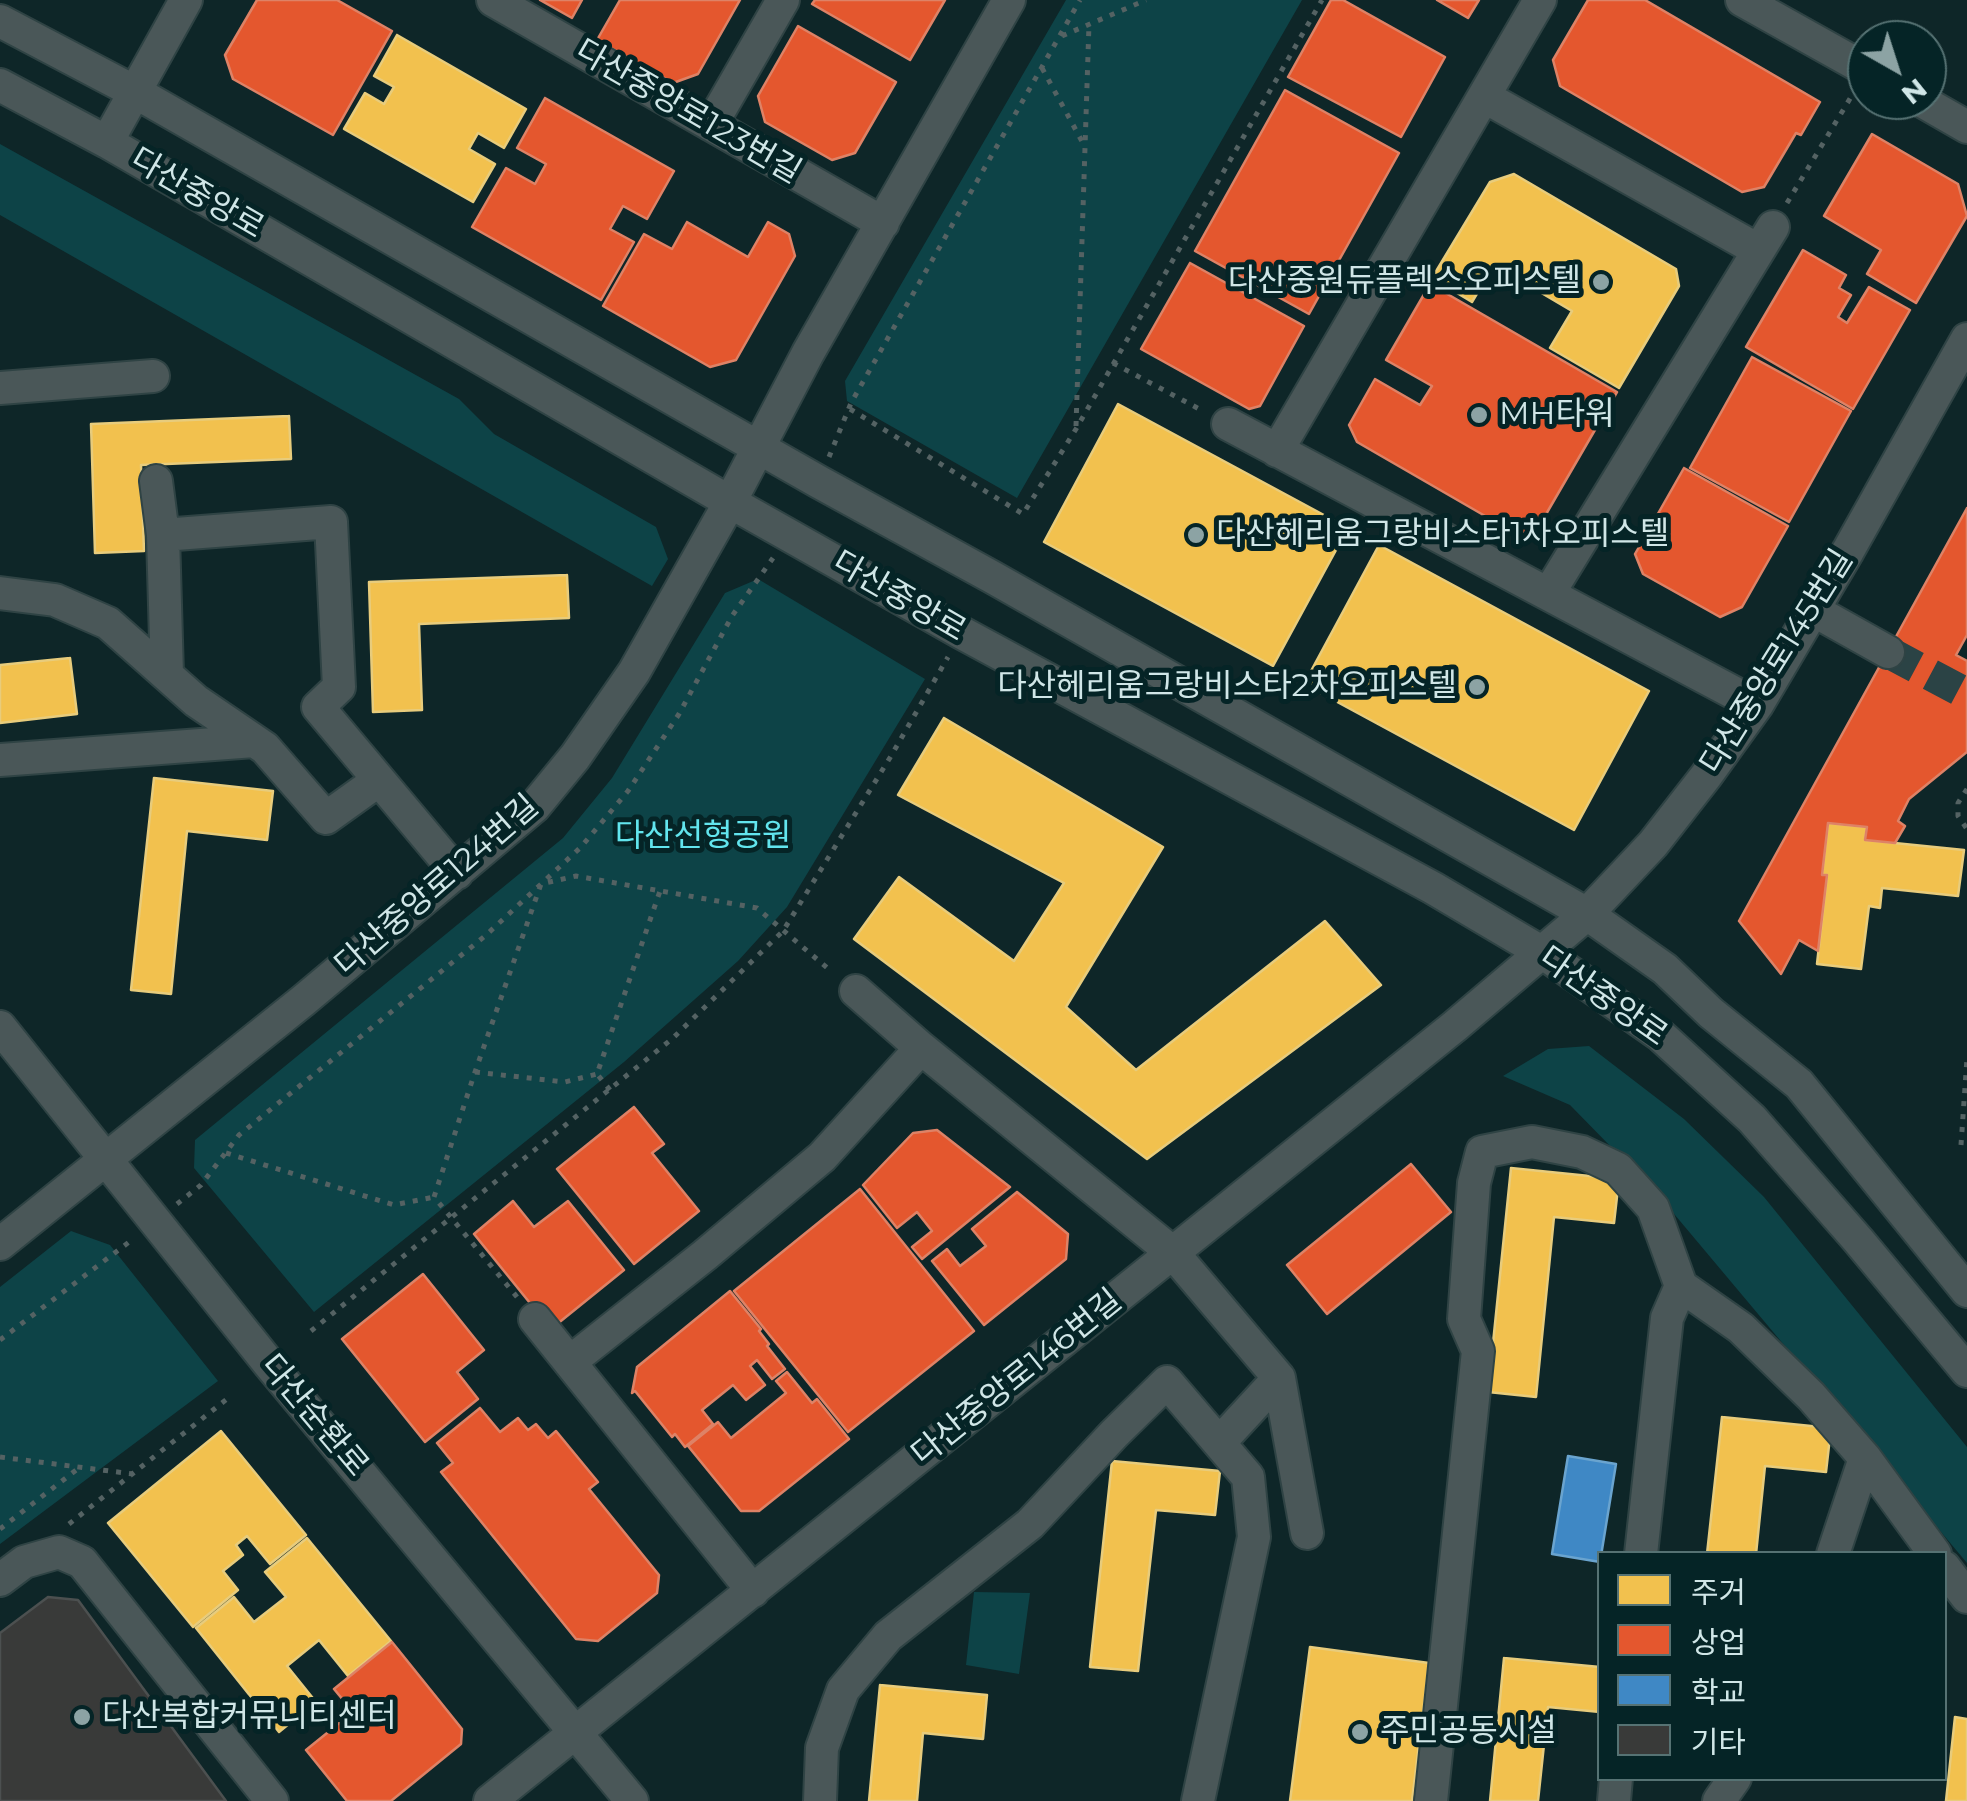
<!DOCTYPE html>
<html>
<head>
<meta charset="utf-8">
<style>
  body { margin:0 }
  #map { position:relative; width:1967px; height:1801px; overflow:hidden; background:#0e2628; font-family:Montserrat,"Noto Sans KR",sans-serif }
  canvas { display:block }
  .legend { position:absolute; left:1597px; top:1551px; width:350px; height:230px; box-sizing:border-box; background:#052426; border:2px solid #567273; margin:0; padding:12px 18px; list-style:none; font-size:30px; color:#d0e6e7 }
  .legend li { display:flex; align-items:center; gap:20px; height:50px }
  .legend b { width:50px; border:2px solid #567273 }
  .north { position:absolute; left:1847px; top:20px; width:100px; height:100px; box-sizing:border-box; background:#052426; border:2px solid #567273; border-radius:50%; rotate:141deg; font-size:28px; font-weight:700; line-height:40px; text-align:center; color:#d0e6e7 }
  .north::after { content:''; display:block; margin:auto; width:35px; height:45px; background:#8ca3a4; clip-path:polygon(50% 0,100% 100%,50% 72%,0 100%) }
</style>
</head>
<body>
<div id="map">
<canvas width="1967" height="1801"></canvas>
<ul class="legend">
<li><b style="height:28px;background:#f2c14e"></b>주거</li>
<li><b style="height:28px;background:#e4572e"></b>상업</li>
<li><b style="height:28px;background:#3f88c5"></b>학교</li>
<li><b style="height:28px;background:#393a39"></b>기타</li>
</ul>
<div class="north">N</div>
</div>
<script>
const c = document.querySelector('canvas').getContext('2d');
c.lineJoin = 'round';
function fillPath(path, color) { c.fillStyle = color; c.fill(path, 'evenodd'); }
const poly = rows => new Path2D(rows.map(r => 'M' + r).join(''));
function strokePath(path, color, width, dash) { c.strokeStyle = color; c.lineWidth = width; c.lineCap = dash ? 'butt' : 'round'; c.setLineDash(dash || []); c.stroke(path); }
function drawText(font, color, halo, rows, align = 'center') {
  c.font = font + ' Montserrat,"Noto Sans KR",sans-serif'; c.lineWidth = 10; c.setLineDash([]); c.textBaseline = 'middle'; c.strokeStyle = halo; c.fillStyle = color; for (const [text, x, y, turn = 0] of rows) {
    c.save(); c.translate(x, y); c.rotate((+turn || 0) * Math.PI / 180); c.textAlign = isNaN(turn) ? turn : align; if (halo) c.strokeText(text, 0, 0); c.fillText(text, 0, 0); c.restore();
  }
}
fillPath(poly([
  [1066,0,1302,0,1017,498,847,401,845,381],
  [0,144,459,399,494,434,656,527,668,559,652,586,0,215],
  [758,579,925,679,787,907,738,961,624,1062,314,1312,194,1168,195,1140,563,838,612,778,725,593],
  [1589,1046,1684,1119,1764,1197,1967,1447,1967,1563,1659,1196,1570,1105,1503,1076,1548,1049],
  [71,1231,110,1245,218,1381,0,1544,0,1287],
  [974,1592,1030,1593,1019,1674,966,1665]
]), '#0d4347');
const homes = poly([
  [397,35,526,109,504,148,478,133,469,149,495,164,473,202,344,129,365,93,384,104,394,87,374,76,397,35],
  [1514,174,1676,269,1679,286,1619,388,1550,348,1572,311,1494,265,1472,302,1432,278,1490,182,1514,174],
  [1118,404,1348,528,1273,666,1044,542,1118,404],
  [289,416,291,459,141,465,144,551,95,553,91,424,289,416],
  [1379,545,1649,691,1574,830,1304,684,1379,545],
  [567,575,569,618,419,624,422,710,373,712,369,582,567,575],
  [70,658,77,714,0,723,0,665,70,658],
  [944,718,1163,847,1066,1007,1136,1070,1325,921,1381,985,1147,1159,854,939,899,877,1014,961,1064,883,898,795,944,718],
  [154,778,273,791,267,840,187,831,171,994,131,990,154,778],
  [1828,823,1867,827,1865,840,1964,850,1958,896,1882,888,1880,908,1869,906,1861,969,1817,964,1827,875,1822,875,1828,823],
  [1511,1168,1619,1179,1614,1223,1554,1217,1536,1397,1488,1392,1511,1168],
  [1722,1417,1831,1428,1826,1472,1765,1466,1756,1554,1707,1554,1722,1417],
  [221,1431,306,1535,270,1564,247,1536,236,1545,243,1555,223,1571,238,1590,193,1627,108,1523,221,1431],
  [1112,1461,1220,1471,1215,1515,1156,1510,1138,1671,1090,1667,1112,1461],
  [307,1538,391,1641,348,1676,319,1640,287,1666,316,1702,279,1732,196,1628,234,1597,254,1622,286,1597,265,1572,307,1538],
  [1310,1647,1429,1663,1412,1801,1290,1801,1310,1647],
  [1504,1658,1600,1667,1600,1712,1548,1707,1538,1801,1490,1801,1504,1658],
  [880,1685,987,1695,983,1739,923,1733,917,1801,869,1801,880,1685],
  [1955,1717,1967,1719,1967,1801,1946,1801,1955,1717]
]);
fillPath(homes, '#f2c14e');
strokePath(homes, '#e8cc7c', 2.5);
const shops = poly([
  [257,0,337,0,392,31,333,135,233,79,225,55,257,0],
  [540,0,582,0,572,18,540,0],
  [620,0,740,0,698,74,673,83,597,40,620,0],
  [815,0,945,0,910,60,812,4,815,0],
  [1331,0,1343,0,1445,57,1401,137,1288,77,1331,0],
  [1437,0,1479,0,1468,18,1437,0],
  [1588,0,1645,0,1820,102,1801,135,1796,133,1764,187,1742,192,1560,86,1553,60,1588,0],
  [798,26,896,82,855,153,832,160,765,122,758,96,798,26],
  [1285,90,1399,153,1309,314,1195,251,1285,90],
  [545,98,674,171,647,219,623,206,610,229,634,242,601,300,472,227,506,168,535,184,546,164,517,148,545,98],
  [1872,134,1958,184,1967,216,1916,303,1867,274,1881,250,1824,216,1872,134],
  [687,222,748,257,768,222,789,234,795,256,736,360,710,367,603,306,644,234,672,249,687,222],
  [1803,250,1846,275,1839,288,1851,295,1838,317,1847,323,1869,287,1910,310,1853,409,1746,347,1803,250],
  [1190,263,1304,326,1260,406,1249,409,1141,349,1190,263],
  [1430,284,1617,392,1538,528,1518,535,1357,442,1349,425,1375,379,1420,405,1432,386,1386,360,1430,284],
  [1752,357,1851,411,1789,522,1690,468,1752,357],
  [1684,468,1788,526,1742,607,1720,617,1643,574,1635,554,1684,468],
  [1967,508,1967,635,1956,655,1967,661,1967,752,1909,799,1898,821,1905,826,1895,843,1865,840,1867,827,1828,823,1822,875,1827,875,1818,951,1799,940,1781,974,1739,921,1967,508],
  [634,1107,664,1144,652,1153,699,1211,634,1264,557,1169,634,1107],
  [937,1130,1010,1187,922,1259,912,1247,932,1231,917,1212,897,1228,863,1185,913,1133,937,1130],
  [1411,1164,1451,1212,1327,1314,1287,1265,1411,1164],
  [860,1189,974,1331,848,1432,734,1291,860,1189],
  [1017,1192,1068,1234,1066,1259,984,1325,932,1261,947,1249,960,1266,986,1246,972,1229,1017,1192],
  [513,1201,534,1227,568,1201,624,1270,551,1329,474,1234,513,1201],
  [423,1274,484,1350,457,1372,478,1399,425,1442,342,1339,423,1274],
  [730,1291,761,1329,759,1331,769,1344,767,1346,785,1369,772,1379,757,1360,750,1366,765,1385,746,1400,733,1385,702,1410,713,1424,685,1447,675,1434,672,1437,635,1391,632,1393,637,1367,730,1291],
  [787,1372,812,1403,817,1399,849,1439,759,1511,741,1511,688,1446,718,1422,731,1438,786,1393,776,1381,787,1372],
  [480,1408,500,1432,518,1418,528,1430,536,1424,548,1438,556,1431,598,1482,589,1489,659,1575,657,1593,598,1641,576,1639,441,1472,453,1463,437,1443,480,1408],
  [392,1642,462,1729,461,1744,391,1801,347,1801,306,1750,353,1712,334,1689,392,1642]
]);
fillPath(shops, '#e4572e');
strokePath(shops, '#de8266', 2.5);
const schools = poly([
  [1568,1456,1616,1464,1600,1562,1552,1554,1568,1456]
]);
fillPath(schools, '#3f88c5');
strokePath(schools, '#6aa4cf', 2.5);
const building = poly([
  [48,1597,78,1600,226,1801,0,1801,0,1633,48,1597]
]);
fillPath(building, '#393a39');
strokePath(building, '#4c5050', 2.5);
strokePath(poly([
  [1888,652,1967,694]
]), '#2b4345', 32, [32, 16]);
const minor = poly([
  [493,0,883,223],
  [1742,0,1867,70],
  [0,21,135,92,819,482,992,577,1587,914,1665,969,1711,1013,1799,1084,1967,1291],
  [0,85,107,142,730,502,962,633,1433,888,1543,953,1660,1035,1752,1119,1858,1240,1967,1371],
  [1485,97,1758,250],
  [1920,100,1967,127],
  [711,125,783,0],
  [107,142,186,0],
  [0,388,153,376],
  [1228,424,1757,705],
  [1277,451,1540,0],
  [156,481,163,535,167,675],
  [163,535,331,522,339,687,318,707,457,873],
  [0,593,55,600,108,623,196,701,265,748,326,818,379,780],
  [1549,593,1773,227],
  [1813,610,1888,652],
  [0,760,254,741],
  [856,991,921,1048,1173,1253,1279,1378,1307,1533],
  [0,1027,270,1365,632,1801],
  [0,1244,304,1000,484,849,534,807,575,757,634,672,730,502,808,353,1009,0],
  [535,1319,753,1591],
  [571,1361,705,1255,822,1157,921,1048],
  [1219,1443,1279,1378],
  [1641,1554,1667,1318,1681,1286],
  [1833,1554,1865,1458],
  [1944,1567,1967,1597],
  [0,1580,24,1562,59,1552,82,1562,272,1801],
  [490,1801,1455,1026,1587,914,1653,844,1706,776,1757,705,1848,551,1967,339],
  [820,1801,822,1748,843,1690,888,1636,1030,1524,1114,1434,1167,1382,1248,1477,1254,1537,1198,1801],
  [1431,1801,1478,1351,1464,1319,1474,1183,1482,1152,1532,1142,1582,1152,1618,1169,1653,1208,1681,1286,1741,1328,1811,1396,1865,1458,1935,1554],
  [1614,1801,1616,1778],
  [1719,1801,1735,1778]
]);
strokePath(minor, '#2f4344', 36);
strokePath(poly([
  [1062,36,1146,0],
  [1042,68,1084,145],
  [1787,203,1851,97],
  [1113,363,1203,411],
  [850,409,1023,514,1076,429,1322,0],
  [1076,426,1089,24],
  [829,457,851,403,1080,0],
  [1967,789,1958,803,1958,816,1967,829],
  [475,1072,565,1082,597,1074],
  [610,1090,597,1074,660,891],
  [1961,1145,1967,1058],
  [226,1153,394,1205,434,1197],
  [177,1204,201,1185,239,1135,485,936,581,847,628,791,679,714,732,616,773,558],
  [517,1297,434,1197,475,1072,541,884,576,876,757,908,832,972],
  [311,1331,673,1038,783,931,891,756,948,657],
  [0,1340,133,1239],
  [0,1457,133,1474],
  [69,1524,227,1399],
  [0,1529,80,1467]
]), '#546263', 5, [5, 8]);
strokePath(minor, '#4a5758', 32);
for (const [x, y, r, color] of [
  [1601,282,10,"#8ca3a4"],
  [1479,415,10,"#8ca3a4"],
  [1196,535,10,"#8ca3a4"],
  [1477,687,10,"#8ca3a4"],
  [82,1717,10,"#8ca3a4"],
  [1360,1732,10,"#8ca3a4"]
]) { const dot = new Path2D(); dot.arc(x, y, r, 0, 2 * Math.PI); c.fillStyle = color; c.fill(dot); strokePath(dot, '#052426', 4); }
drawText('32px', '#d0e6e7', '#052426', [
  ["다산중앙로123번길",688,112,30],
  ["다산중앙로",197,194,30],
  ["다산중앙로",899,597,30],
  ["다산중앙로145번길",1777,662,-58],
  ["다산중앙로124번길",437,886,-41],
  ["다산중앙로",1603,997,35],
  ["다산중앙로146번길",1017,1378,-39],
  ["다산순환로",314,1416,50]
]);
drawText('32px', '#d0e6e7', '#052426', [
  ["다산중원듀플렉스오피스텔",1581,282,"right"],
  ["MH타워",1499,415],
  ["다산헤리움그랑비스타1차오피스텔",1216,535],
  ["다산헤리움그랑비스타2차오피스텔",1457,687,"right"],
  ["다산복합커뮤니티센터",102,1717],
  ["주민공동시설",1380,1732]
], 'left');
drawText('32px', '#62e5ee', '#052426', [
  ["다산선형공원",703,837]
]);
</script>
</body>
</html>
